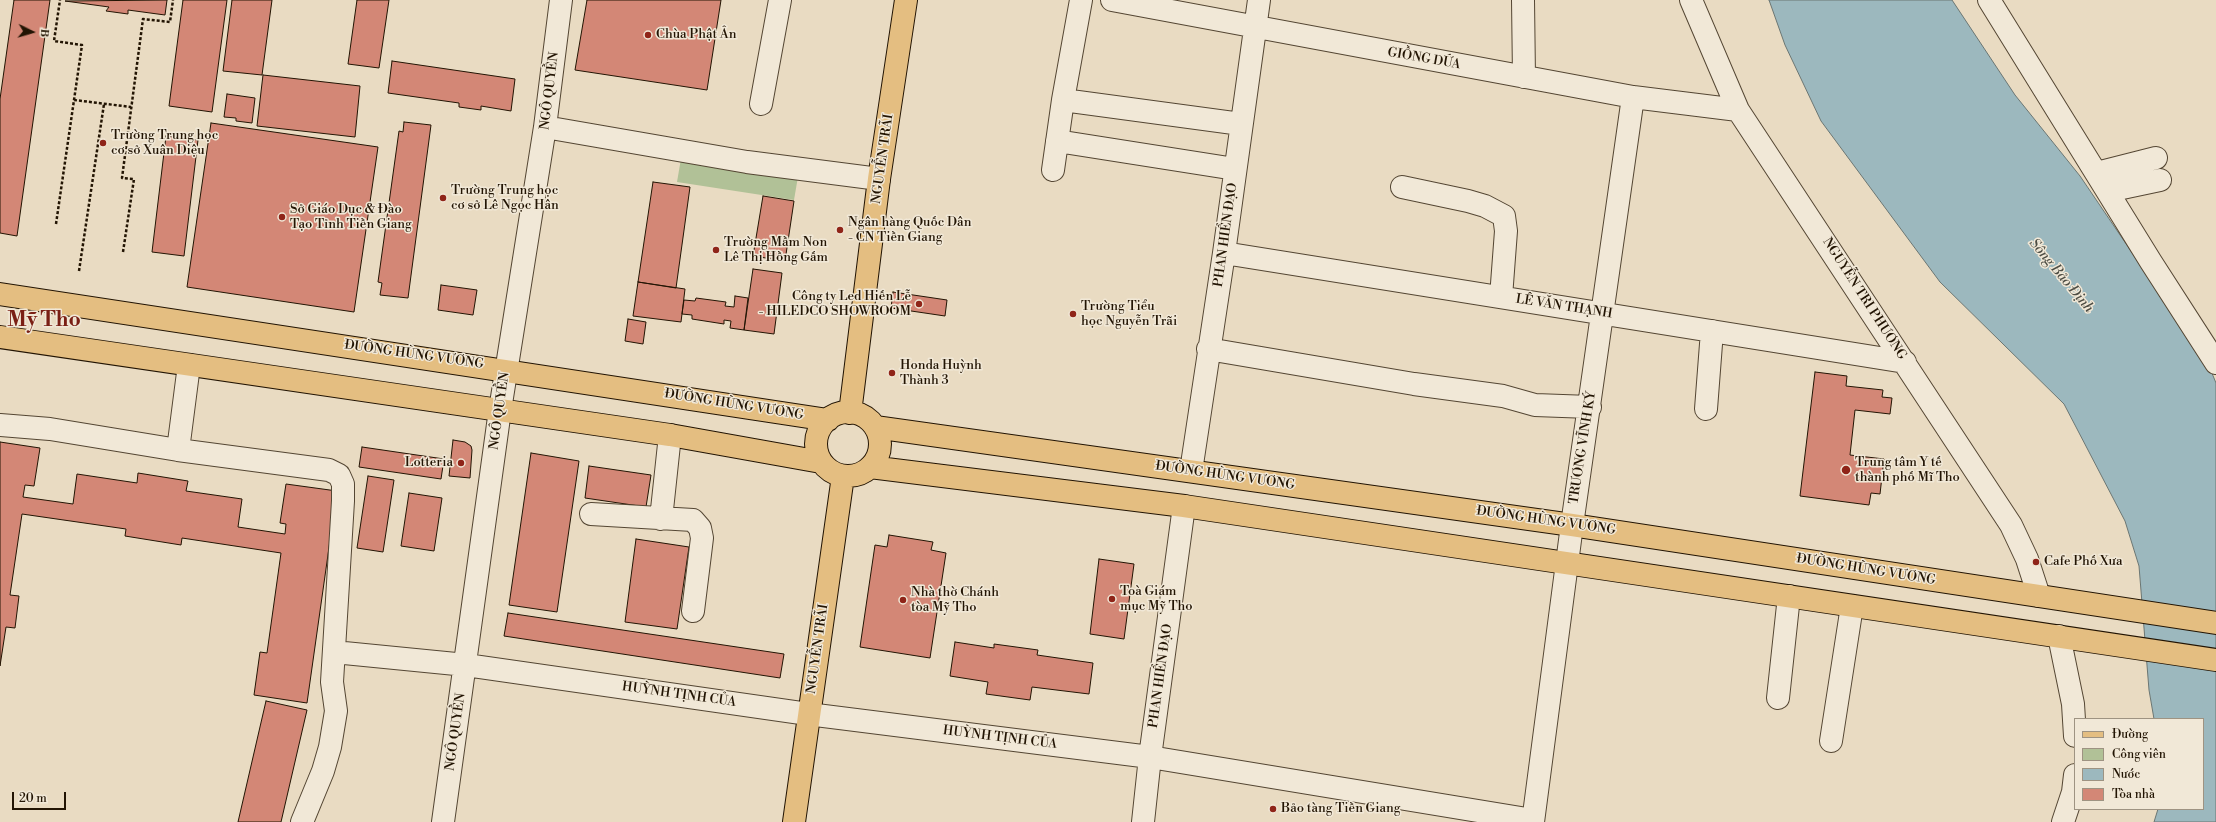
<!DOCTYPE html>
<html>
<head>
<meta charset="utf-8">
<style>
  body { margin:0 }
  #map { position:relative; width:2216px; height:822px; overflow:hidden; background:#e9dbc2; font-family:"Libre Bodoni",serif }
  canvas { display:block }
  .legend { position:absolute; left:2074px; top:718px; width:130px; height:92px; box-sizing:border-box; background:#f1e8d7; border:1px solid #9e9382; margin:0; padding:5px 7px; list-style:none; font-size:12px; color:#221403 }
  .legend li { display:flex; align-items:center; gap:8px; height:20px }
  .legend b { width:20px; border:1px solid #9e9382 }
  .north { position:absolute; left:12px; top:12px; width:40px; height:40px; -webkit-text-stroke:3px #f1e8d7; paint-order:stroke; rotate:95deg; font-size:11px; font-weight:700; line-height:16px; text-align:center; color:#221403 }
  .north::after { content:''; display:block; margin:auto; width:14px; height:18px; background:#221403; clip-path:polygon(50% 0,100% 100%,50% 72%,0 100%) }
  .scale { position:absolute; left:12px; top:792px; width:54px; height:18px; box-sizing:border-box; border:2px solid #221403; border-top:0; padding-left:5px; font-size:12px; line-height:14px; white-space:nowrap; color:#221403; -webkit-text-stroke:3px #f1e8d7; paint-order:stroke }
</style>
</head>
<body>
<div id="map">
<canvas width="2216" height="822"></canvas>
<ul class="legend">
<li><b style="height:5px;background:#e4be81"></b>Đường</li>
<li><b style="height:11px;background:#b1c197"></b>Công viên</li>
<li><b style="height:11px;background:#9cb8be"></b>Nước</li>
<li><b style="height:11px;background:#d38776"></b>Tòa nhà</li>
</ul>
<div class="north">B</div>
<div class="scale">20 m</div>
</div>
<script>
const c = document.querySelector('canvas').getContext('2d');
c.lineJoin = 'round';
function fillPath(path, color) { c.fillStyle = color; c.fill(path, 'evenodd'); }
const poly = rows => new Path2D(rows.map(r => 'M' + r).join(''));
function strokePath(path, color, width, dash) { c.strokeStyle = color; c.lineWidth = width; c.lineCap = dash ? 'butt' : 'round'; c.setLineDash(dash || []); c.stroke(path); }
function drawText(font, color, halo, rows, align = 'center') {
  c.font = font + ' "Libre Bodoni",serif'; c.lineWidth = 3; c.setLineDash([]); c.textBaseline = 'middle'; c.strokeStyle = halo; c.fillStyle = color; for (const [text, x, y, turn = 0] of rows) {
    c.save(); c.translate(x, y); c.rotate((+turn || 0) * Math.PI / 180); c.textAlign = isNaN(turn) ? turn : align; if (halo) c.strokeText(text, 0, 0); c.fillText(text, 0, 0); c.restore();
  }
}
fillPath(poly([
  [683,147,800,165,794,200,677,182]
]), '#b1c197');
const water = poly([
  [1769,0,1952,0,2015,95,2080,176,2209,366,2216,383,2216,822,2154,822,2158,809,2203,809,2203,719,2154,719,2149,690,2139,566,2125,521,2064,404,1940,282,1821,121,1785,45,1769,0]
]);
fillPath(water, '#9cb8be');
strokePath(water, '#6b7673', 1);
const building = poly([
  [14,0,50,0,17,236,0,233,0,99,14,0],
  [167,0,165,15,128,10,128,14,106,11,109,7,65,1,167,0],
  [183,0,227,0,212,112,169,106,183,0],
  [232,0,272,0,262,75,223,71,232,0],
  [357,0,389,0,379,68,348,64,357,0],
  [587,0,721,0,707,90,575,70,587,0],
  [392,61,515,79,511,111,481,106,481,110,459,107,459,103,388,93,392,61],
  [263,75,360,86,355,137,257,126,263,75],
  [227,94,255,98,252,123,236,121,236,118,224,117,227,94],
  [404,122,431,125,408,298,380,295,382,283,378,282,399,131,403,132,404,122],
  [211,123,378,147,354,312,187,287,211,123],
  [166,136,198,140,184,256,152,252,166,136],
  [653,182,690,187,676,288,638,282,653,182],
  [763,196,794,201,785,261,753,256,763,196],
  [753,269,782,273,774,334,744,330,753,269],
  [638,282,685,289,681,322,633,316,638,282],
  [441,285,477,290,473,315,438,310,441,285],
  [893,292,947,300,945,316,891,308,893,292],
  [735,296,748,298,744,330,730,328,731,321,724,320,724,324,692,319,692,315,682,314,684,300,695,301,696,298,726,302,725,306,734,307,735,296],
  [628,319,646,322,643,344,625,341,628,319],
  [1815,372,1847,376,1846,386,1883,390,1882,397,1892,398,1890,414,1855,410,1850,455,1884,459,1880,494,1871,493,1869,505,1800,496,1815,372],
  [453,440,465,442,471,446,472,450,470,478,449,476,453,440],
  [0,442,40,448,34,486,25,485,23,497,73,504,77,474,137,483,138,473,188,481,186,491,242,499,238,527,285,534,286,524,280,523,286,484,337,491,307,703,254,695,260,652,267,653,281,553,182,538,181,545,125,536,126,529,22,514,10,595,19,596,15,628,6,627,0,666,0,442],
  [362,447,444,459,441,479,359,467,362,447],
  [531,453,579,461,557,612,509,605,531,453],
  [589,466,651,475,646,507,585,498,589,466],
  [368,476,394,480,383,552,357,548,368,476],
  [409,493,442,498,434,551,401,546,409,493],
  [889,535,933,542,931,550,946,553,930,658,860,647,875,545,887,547,889,535],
  [636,539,689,547,677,629,625,622,636,539],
  [1099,559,1134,564,1124,639,1090,634,1099,559],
  [508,613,784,654,780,678,504,636,508,613],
  [955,642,994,648,994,644,1038,650,1037,655,1093,663,1089,694,1032,687,1030,700,986,694,988,682,950,676,955,642],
  [266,701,307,710,281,822,238,822,266,701]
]);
fillPath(building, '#d38776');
strokePath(building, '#221403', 1);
const minor = poly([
  [1081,0,1063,100,1241,124],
  [1112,0,1633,97,1738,110],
  [1523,0,1524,77],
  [1691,0,1738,110,2011,525,2027,559,2039,596],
  [1989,0,2151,262,2216,363],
  [761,104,780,0],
  [545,127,747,162,879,179],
  [1057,141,1235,169],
  [1053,170,1063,100],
  [2097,173,2156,158],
  [1402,187,1468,201,1485,206,1504,216,1506,231,1501,297],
  [2108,191,2160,180],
  [1224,253,1905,362],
  [1208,349,1414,384,1503,396,1535,405,1590,407],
  [1706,409,1712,331],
  [0,425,50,429,178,450,329,470,339,475,343,484,343,501,332,682,336,711,330,747,323,771,302,822],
  [178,450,189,365],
  [1191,471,1224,253,1259,0],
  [591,514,693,520,700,528,702,538,693,611],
  [661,519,670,435],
  [2059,636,2073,704,2075,736],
  [334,652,466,665,808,714,1150,757,1533,820],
  [1778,698,1789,596],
  [1831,741,1852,606],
  [443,822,500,410,545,127,561,0],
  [1143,822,1150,757,1184,506],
  [1533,822,1572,525,1633,97],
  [2063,822,2073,792,2075,775]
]);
const major = poly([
  [0,294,828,420],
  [0,337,670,435,821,462],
  '816 444a32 32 0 1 1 64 0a32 32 0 1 1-64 0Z',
  [850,413,879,179,906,0],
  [875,427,1572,525,2216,623],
  [870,467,1184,506,2216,660],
  [794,822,843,476]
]);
strokePath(minor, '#544633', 24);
strokePath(major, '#221403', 24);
strokePath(poly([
  [74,100,131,107],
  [56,224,82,45,54,41,60,0],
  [123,252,134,179,122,178,143,19,170,22,173,0],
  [79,271,104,104]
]), '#221403', 2.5, [3, 2]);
strokePath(minor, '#f1e8d7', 22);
strokePath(major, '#e4be81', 22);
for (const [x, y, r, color] of [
  [648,35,4,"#8f2418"],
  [103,143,4,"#8f2418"],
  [443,198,4,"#8f2418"],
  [282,217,4,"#8f2418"],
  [840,230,4,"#8f2418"],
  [716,250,4,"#8f2418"],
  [919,304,4,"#8f2418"],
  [1073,314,4,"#8f2418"],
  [892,373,4,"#8f2418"],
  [461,463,4,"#8f2418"],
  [1846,470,5,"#8f2418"],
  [2036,562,4,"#8f2418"],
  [1112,599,4,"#8f2418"],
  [903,600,4,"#8f2418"],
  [1273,809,4,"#8f2418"]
]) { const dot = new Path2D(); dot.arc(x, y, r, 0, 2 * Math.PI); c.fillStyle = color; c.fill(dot); strokePath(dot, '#f1e8d7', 1.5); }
drawText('13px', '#221403', '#f1e8d7', [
  ["Chùa Phật Ân",656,35],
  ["Trường Trung học",111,136],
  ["cơ sở Xuân Diệu",111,151],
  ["Trường Trung học",451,191],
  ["cơ sở Lê Ngọc Hân",451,206],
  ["Sở Giáo Dục & Đào",290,210],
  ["Tạo Tỉnh Tiền Giang",290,225],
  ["Ngân hàng Quốc Dân",848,223],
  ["- CN Tiền Giang",848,238],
  ["Trường Mầm Non",724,243],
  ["Lê Thị Hồng Gấm",724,258],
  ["Công ty Led Hiến Lễ",911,297,"right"],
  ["- HILEDCO SHOWROOM",911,312,"right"],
  ["Trường Tiểu",1081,307],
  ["học Nguyễn Trãi",1081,322],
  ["Honda Huỳnh",900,366],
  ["Thành 3",900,381],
  ["Lotteria",453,463,"right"],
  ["Trung tâm Y tế",1855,463],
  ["thành phố Mĩ Tho",1855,478],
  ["Cafe Phố Xưa",2044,562],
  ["Toà Giám",1120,592],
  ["mục Mỹ Tho",1120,607],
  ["Nhà thờ Chánh",911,593],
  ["tòa Mỹ Tho",911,608],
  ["Bảo tàng Tiền Giang",1281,809]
], 'left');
drawText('13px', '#221403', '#f1e8d7', [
  ["GIỒNG DỨA",1424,59,10],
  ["NGÔ QUYỀN",550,91,-83],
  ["NGUYỄN TRÃI",883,159,-82],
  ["PHAN HIỂN ĐẠO",1226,235,-82],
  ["NGUYỄN TRI PHƯƠNG",1864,299,57],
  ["LÊ VĂN THẠNH",1564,307,9],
  ["ĐƯỜNG HÙNG VƯƠNG",414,355,8],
  ["ĐƯỜNG HÙNG VƯƠNG",734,405,9],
  ["NGÔ QUYỀN",500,411,-82],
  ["TRƯƠNG VĨNH KÝ",1583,448,-81],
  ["ĐƯỜNG HÙNG VƯƠNG",1225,476,8],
  ["ĐƯỜNG HÙNG VƯƠNG",1546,521,8],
  ["ĐƯỜNG HÙNG VƯƠNG",1866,570,9],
  ["NGUYỄN TRÃI",818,649,-82],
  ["PHAN HIỂN ĐẠO",1161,676,-82],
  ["HUỲNH TỊNH CỦA",679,695,8],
  ["NGÔ QUYỀN",456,732,-82],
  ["HUỲNH TỊNH CỦA",1000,738,7]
]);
drawText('italic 14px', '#4d4d44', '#f1e8d7', [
  ["Sông Bảo Định",2061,276,50]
]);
drawText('bold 21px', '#7a1f14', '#f1e8d7', [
  ["Mỹ Tho",44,321]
]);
</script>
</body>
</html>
